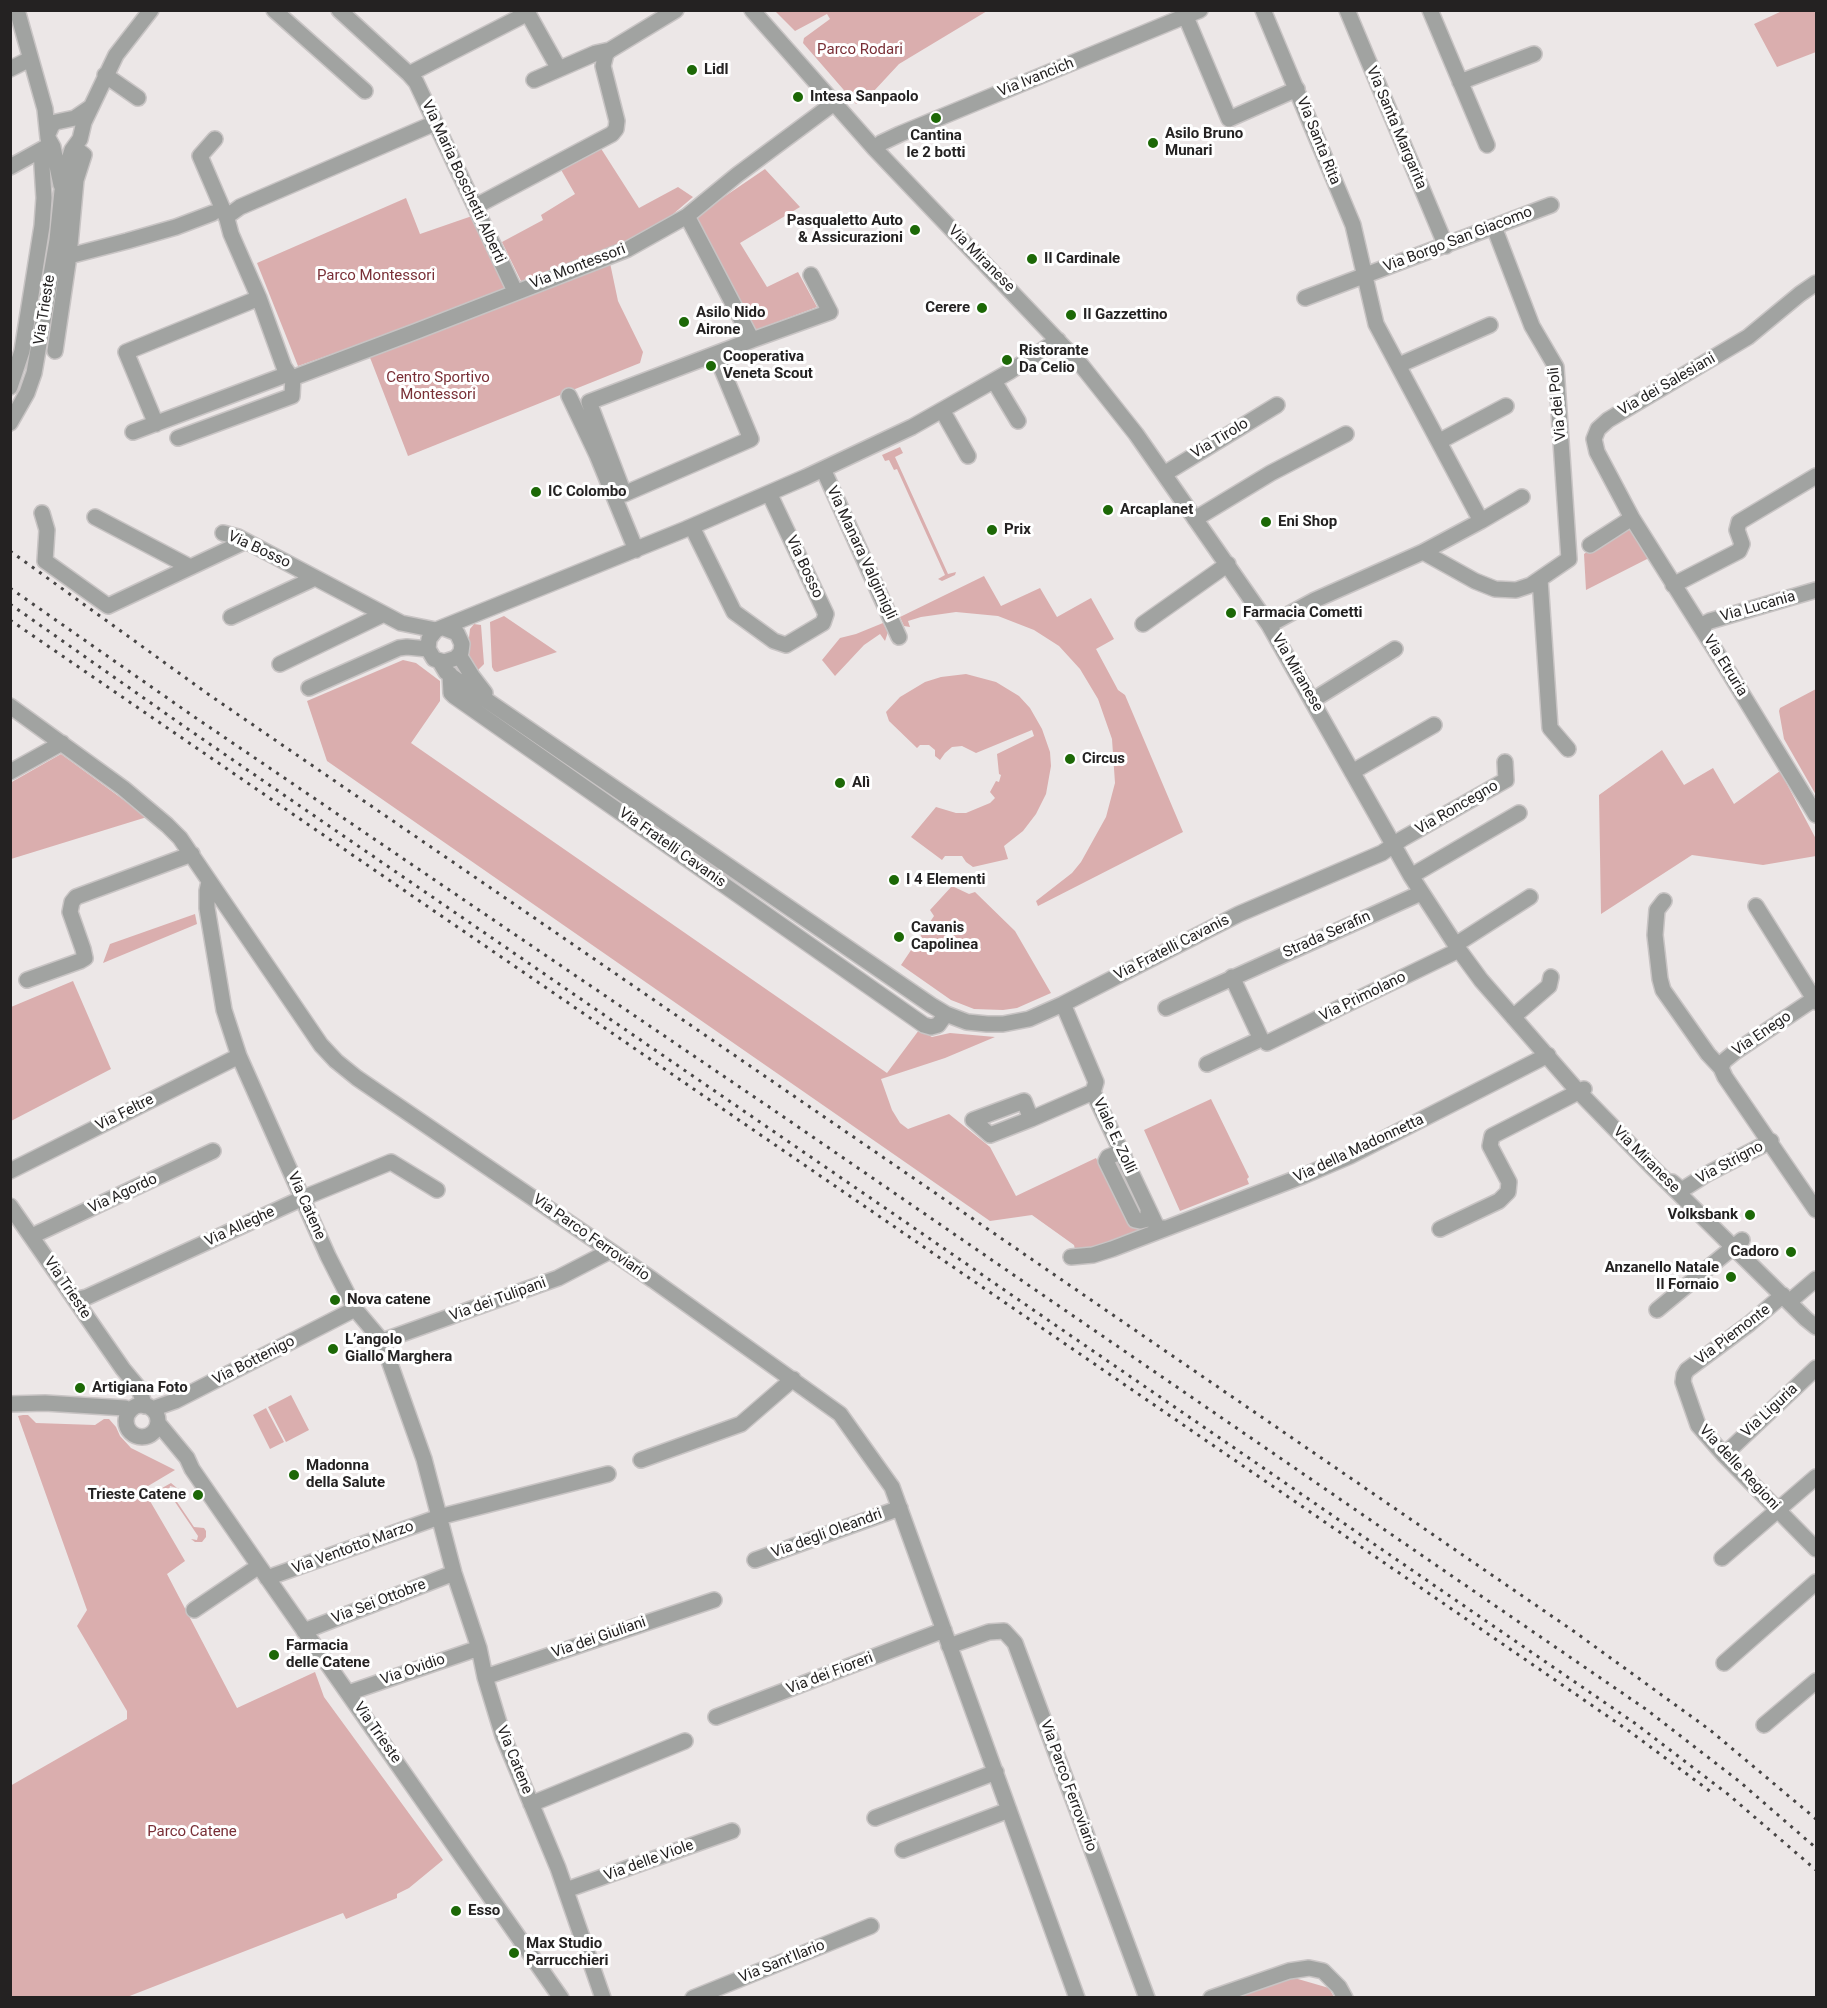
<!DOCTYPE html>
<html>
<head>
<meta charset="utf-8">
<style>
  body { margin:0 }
  #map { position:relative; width:1827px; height:2008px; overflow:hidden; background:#ece7e7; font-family:Roboto,sans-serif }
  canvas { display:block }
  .frame { position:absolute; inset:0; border:12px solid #242222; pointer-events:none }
</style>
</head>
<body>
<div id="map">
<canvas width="1827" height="2008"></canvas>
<div class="frame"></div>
</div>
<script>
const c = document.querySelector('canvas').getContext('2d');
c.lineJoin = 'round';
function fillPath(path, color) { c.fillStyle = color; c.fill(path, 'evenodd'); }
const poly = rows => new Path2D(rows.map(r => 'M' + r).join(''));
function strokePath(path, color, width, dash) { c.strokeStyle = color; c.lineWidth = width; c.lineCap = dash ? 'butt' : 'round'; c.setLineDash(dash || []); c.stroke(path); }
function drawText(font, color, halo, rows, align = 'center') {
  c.font = font + ' Roboto,sans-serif'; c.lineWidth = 6; c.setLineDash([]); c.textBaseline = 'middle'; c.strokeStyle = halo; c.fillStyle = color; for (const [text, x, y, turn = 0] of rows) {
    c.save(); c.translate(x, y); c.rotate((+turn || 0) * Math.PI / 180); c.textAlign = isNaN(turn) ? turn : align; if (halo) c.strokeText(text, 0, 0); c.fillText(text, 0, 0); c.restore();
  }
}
fillPath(poly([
  [775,11,987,11,899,64,873,92,856,104,803,43,804,38,830,19,827,14,795,31],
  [1782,11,1814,11,1816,14,1816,52,1777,67,1754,24],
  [600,147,639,208,678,187,693,197,665,221,628,242,521,281,502,242,543,220,541,215,575,194,560,168],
  [765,169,800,207,740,243,767,287,798,272,817,307,753,331,693,218],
  [406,198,420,234,472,216,505,289,400,330,298,366,257,263],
  [610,263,618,301,643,352,640,363,408,456,369,355],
  [900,447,903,453,895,457,948,574,956,572,955,575,942,581,938,579,945,575,897,469,894,470,889,460,885,461,882,455],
  [1624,526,1632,527,1651,557,1586,590,1584,554],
  [984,576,1001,606,1040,588,1057,617,1091,598,1114,639,1096,649,1118,690,1125,695,1183,832,1038,906,1036,901,1072,873,1081,862,1106,817,1115,783,1112,739,1098,699,1080,669,1059,646,1034,630,998,616,956,612,921,617,908,621,910,627,904,626,900,617],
  [504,616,557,652,497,672,494,671,492,667,490,622],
  [883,623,888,632,885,641,880,634,864,645,835,676,822,660,840,638,856,634],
  [474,624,481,625,484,664,478,670,469,655,469,638,470,629],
  [403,660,416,663,440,681,440,701,411,743,887,1073,919,1030,932,1037,950,1033,995,1037,945,1058,881,1079,892,1110,900,1123,908,1129,949,1114,990,1147,1016,1196,1096,1158,1131,1226,1147,1224,1150,1229,1076,1254,1074,1245,1032,1215,990,1221,327,761,307,701],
  [966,674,996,682,1019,696,1030,708,1042,729,1050,752,1051,766,1046,794,1036,814,1023,831,1004,846,1008,859,973,867,966,862,962,856,945,856,942,860,911,837,936,807,956,813,966,813,990,803,995,798,990,792,996,781,999,782,1001,775,999,774,997,754,1034,736,1032,730,976,753,962,746,952,747,945,753,940,760,935,756,935,750,929,745,920,745,917,748,889,721,886,712,900,697,925,682,941,677],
  [1816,689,1816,795,1784,739,1779,711,1780,708],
  [1662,750,1684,785,1713,768,1734,804,1780,771,1816,839,1816,856,1763,865,1692,855,1601,914,1599,795],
  [61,754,147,817,11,859,10,783],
  [952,886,969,894,975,892,1015,931,1051,993,1017,1008,1003,1010,974,1009,951,1000,901,965,934,916,930,910],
  [195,914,197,924,103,963,110,944],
  [73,981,111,1069,11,1121,11,1007],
  [1211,1099,1249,1177,1247,1179,1249,1184,1180,1211,1144,1130],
  [291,1395,309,1430,286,1442,268,1407],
  [266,1408,284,1442,270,1449,253,1415],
  [23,1415,28,1415,36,1423,95,1425,104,1419,109,1419,116,1427,120,1436,131,1448,175,1470,143,1489,185,1561,167,1574,237,1708,315,1672,324,1697,443,1860,409,1888,397,1894,397,1898,346,1919,343,1913,127,1997,11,1997,10,1786,127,1719,127,1711,77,1626,87,1610,18,1416],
  [171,1483,177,1488,170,1486,169,1490,194,1527,204,1528,206,1531,206,1537,202,1542,195,1542,191,1539,197,1540,198,1536,173,1499,162,1498,160,1493,162,1488],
  [1291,1977,1329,1988,1334,1997,1234,1998]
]), '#daaeae');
const minor = poly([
  [17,10,45,109,48,138,53,147,61,185],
  [274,10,365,91],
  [339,10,409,74,416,82,515,291],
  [526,10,559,69],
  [752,10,874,148,1082,366,1136,434,1269,625,1411,876,1459,950,1481,980,1576,1089,1652,1167,1806,1319,1816,1327],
  [1183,10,1229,119,1297,89],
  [1263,10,1353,225,1376,324,1481,521,1522,497],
  [1347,10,1446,246],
  [1430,10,1487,145],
  [10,69,30,59],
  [409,74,528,13],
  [105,75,138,98],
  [534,80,596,53,610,50],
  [1460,82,1534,54],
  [435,123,240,207,229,215,227,219,231,234,259,298,284,367,290,376,295,377,417,331,628,249,687,216,737,175,834,103],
  [48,134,52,125,56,122,75,118,91,107],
  [215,139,200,156,227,219],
  [874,148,881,143,900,134,1200,10],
  [10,167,48,146],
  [476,206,612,134,616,129,617,121,603,66,606,54,610,50,676,10],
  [687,216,752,340,830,312,811,275],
  [69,256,127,241,176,227,213,213],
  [1816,283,1800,294,1748,337,1608,420,1598,429,1594,439,1597,452,1632,518,1722,661,1816,815],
  [1305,298,1551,205],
  [55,351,69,256,76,180,84,155,75,148],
  [716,355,751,439,624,494,589,402,752,340],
  [1399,365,1490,325],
  [994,381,1018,421],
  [10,387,22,351,42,226,44,198,41,150],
  [569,396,597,455,636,550],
  [942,410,968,456],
  [10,423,27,393,34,373,57,240,62,191,68,163,72,150,80,139,84,122,116,55,151,10],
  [156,424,126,352,259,298],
  [133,432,288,374],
  [178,438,292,396,293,377],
  [1440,441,1506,406],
  [823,469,899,637],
  [1164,474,1277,405],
  [42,513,47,530,45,561,108,606,246,541],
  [95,517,190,567],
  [1195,519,1271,473,1346,434],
  [692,527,734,612,774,641,786,645,823,623,826,614,769,493],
  [223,533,238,537,401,623,436,630],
  [1590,545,1632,518],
  [1423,552,1481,521],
  [1540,579,1550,728,1568,749],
  [1673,585,1739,551,1742,544,1737,530,1739,522,1816,476],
  [231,617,315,578],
  [1143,624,1228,564],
  [1269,625,1315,600,1423,552,1475,581,1495,589,1516,590,1531,585,1569,559,1556,367,1532,326,1494,227],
  [1700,626,1710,621,1816,590],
  [444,628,457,633,462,644,461,652,456,658,444,662,434,659,428,649,429,639,436,630,686,529,806,477,912,427,1009,372,1058,340],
  [459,655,472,676,485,693],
  [440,662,446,672,457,680,931,1005,946,1014,967,1022,987,1024,1003,1024,1029,1019,1063,1004,1239,914,1382,853,1402,839,1506,780,1505,762],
  [280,664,384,614],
  [450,674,451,693,454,696,924,1025,931,1027,938,1025,946,1014],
  [309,688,399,648,407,647,428,649],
  [1313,700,1395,649],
  [10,706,123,788,167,825,180,838,321,1045,336,1061,357,1078,653,1280,840,1414,892,1487,1077,1998],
  [10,772,62,743],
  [1352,772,1434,725],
  [1411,876,1519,813],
  [209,882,207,891,207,908,224,1010,239,1056,328,1256,355,1309,382,1341,424,1459,454,1573,479,1648,485,1677,503,1736,558,1868,603,1998],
  [1664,901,1657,910,1655,935,1660,979,1663,990,1708,1054,1721,1068],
  [1756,906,1816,1002],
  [1455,945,1530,897],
  [27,980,80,961,85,958,83,949,70,912,72,902,76,897,192,854],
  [1814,999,1735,1052,1724,1061,1721,1068,1725,1077,1816,1210],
  [1063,1004,1096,1082,1093,1092,1156,1225,1159,1228,1164,1228],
  [1166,1008,1421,893],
  [1513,1017,1549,986,1551,977],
  [1267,1043,1459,950],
  [1207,1064,1261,1039,1232,977],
  [1031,1119,1024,1101,973,1120,990,1135,1031,1119,1093,1092],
  [1124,1156,1118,1153,1108,1157,1106,1161,1135,1220,1140,1221,1148,1219,1148,1211],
  [10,1171,239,1056],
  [1672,1182,1679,1188,1685,1188,1707,1174,1771,1141],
  [10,1206,123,1369,138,1387,145,1406],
  [1440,1229,1499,1201,1508,1192,1509,1182,1490,1146,1492,1136,1584,1089],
  [32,1236,213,1151],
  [1071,1257,1093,1255,1112,1249,1303,1176,1350,1156,1548,1055],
  [1783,1295,1749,1324,1687,1370,1684,1375,1683,1382,1698,1425,1724,1455,1816,1549],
  [75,1300,87,1297,303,1198,391,1162,437,1190],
  [1789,1302,1816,1279],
  [1657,1310,1742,1240],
  [382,1341,558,1278,610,1251],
  [10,1404,45,1403,125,1408,130,1411],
  '126 1421a16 16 0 1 1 32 0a16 16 0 1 1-32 0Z',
  [152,1409,175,1401,355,1309],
  [158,1423,187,1458,192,1469,259,1566,561,1998],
  [1724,1455,1816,1368],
  [641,1460,741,1424,793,1379],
  [1722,1558,1816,1477],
  [755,1560,900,1508],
  [267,1578,439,1517,608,1474],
  [194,1610,259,1566],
  [304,1631,454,1573],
  [949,1646,989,1632,1004,1631,1015,1643,1147,1998],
  [1724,1663,1816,1582],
  [485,1677,714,1600],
  [348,1693,479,1648],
  [716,1717,944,1630],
  [1764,1725,1816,1681],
  [531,1804,685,1741],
  [875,1818,996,1772],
  [903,1850,1009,1810],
  [566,1890,732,1831],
  [693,1998,871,1926],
  [1211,1998,1289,1971,1309,1968,1323,1971,1339,1987,1345,1998]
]);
strokePath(minor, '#c8c4c4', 18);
strokePath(minor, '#a1a3a1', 15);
strokePath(poly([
  [10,551,208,694,1572,1630,1710,1730,1816,1819],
  [10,588,193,716,775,1111,1647,1710,1740,1782,1816,1848],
  [10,604,185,727,1636,1724,1729,1795,1816,1870],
  [10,620,1542,1671,1629,1731,1711,1792]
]), '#484646', 3, [3, 6]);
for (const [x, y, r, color] of [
  [692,70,6,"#1c6806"],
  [798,97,6,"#1c6806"],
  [936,118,6,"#1c6806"],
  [1153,143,6,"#1c6806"],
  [915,230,6,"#1c6806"],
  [1032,259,6,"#1c6806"],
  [982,308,6,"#1c6806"],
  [1071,315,6,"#1c6806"],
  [684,322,6,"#1c6806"],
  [1007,360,6,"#1c6806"],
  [711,366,6,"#1c6806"],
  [536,492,6,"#1c6806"],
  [1108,510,6,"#1c6806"],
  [1266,522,6,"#1c6806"],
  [992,530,6,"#1c6806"],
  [1231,613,6,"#1c6806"],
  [1070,759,6,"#1c6806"],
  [840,783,6,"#1c6806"],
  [894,880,6,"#1c6806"],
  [899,937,6,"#1c6806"],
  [1750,1215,6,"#1c6806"],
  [1791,1252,6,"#1c6806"],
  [1731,1277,6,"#1c6806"],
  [335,1300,6,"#1c6806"],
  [333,1349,6,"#1c6806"],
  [80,1388,6,"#1c6806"],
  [294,1475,6,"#1c6806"],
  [198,1495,6,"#1c6806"],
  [274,1655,6,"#1c6806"],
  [456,1911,6,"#1c6806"],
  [514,1953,6,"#1c6806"]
]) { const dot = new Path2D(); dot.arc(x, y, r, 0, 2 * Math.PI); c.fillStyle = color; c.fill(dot); strokePath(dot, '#fff', 2); }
drawText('15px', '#792f36', '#fff', [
  ["Parco Rodari",860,50],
  ["Parco Montessori",376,276],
  ["Centro Sportivo",438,378],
  ["Montessori",438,395],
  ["Parco Catene",192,1832]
]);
drawText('bold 15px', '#242222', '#fff', [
  ["Lidl",704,70],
  ["Intesa Sanpaolo",810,97],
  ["Asilo Bruno",1165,134],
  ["Munari",1165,151],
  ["Cantina",936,136,"center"],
  ["le 2 botti",936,153,"center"],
  ["Pasqualetto Auto",903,221,"right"],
  ["& Assicurazioni",903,238,"right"],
  ["Il Cardinale",1044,259],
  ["Cerere",970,308,"right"],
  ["Asilo Nido",696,313],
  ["Airone",696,330],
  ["Il Gazzettino",1083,315],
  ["Ristorante",1019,351],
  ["Da Celio",1019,368],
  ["Cooperativa",723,357],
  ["Veneta Scout",723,374],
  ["IC Colombo",548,492],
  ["Arcaplanet",1120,510],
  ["Eni Shop",1278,522],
  ["Prix",1004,530],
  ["Farmacia Cometti",1243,613],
  ["Circus",1082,759],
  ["Alì",852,783],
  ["I 4 Elementi",906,880],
  ["Cavanis",911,928],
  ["Capolinea",911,945],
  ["Volksbank",1738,1215,"right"],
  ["Cadoro",1779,1252,"right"],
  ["Anzanello Natale",1719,1268,"right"],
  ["Il Fornaio",1719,1285,"right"],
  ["Nova catene",347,1300],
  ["L’angolo",345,1340],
  ["Giallo Marghera",345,1357],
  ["Artigiana Foto",92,1388],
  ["Madonna",306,1466],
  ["della Salute",306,1483],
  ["Trieste Catene",186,1495,"right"],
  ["Farmacia",286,1646],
  ["delle Catene",286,1663],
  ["Esso",468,1911],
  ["Max Studio",526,1944],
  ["Parrucchieri",526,1961]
], 'left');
drawText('15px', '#242222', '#fff', [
  ["Via Ivancich",1036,78,-22],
  ["Via Santa Margarita",1396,128,67],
  ["Via Santa Rita",1318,141,68],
  ["Via Maria Boschetti Alberti",463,182,65],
  ["Via Borgo San Giacomo",1458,240,-21],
  ["Via Miranese",981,259,45],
  ["Via Montessori",578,267,-21],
  ["Via Trieste",45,310,-81],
  ["Via dei Salesiani",1667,385,-30],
  ["Via dei Poli",1558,404,-96],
  ["Via Tirolo",1220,439,-31],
  ["Via Bosso",259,550,25],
  ["Via Manara Valgimigli",861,553,65],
  ["Via Bosso",804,567,65],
  ["Via Lucania",1758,607,-16],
  ["Via Etruria",1725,666,58],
  ["Via Miranese",1297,673,60],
  ["Via Roncegno",1457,808,-30],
  ["Via Fratelli Cavanis",672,848,35],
  ["Strada Serafin",1327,935,-24],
  ["Via Fratelli Cavanis",1172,948,-27],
  ["Via Primolano",1363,997,-26],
  ["Via Enego",1762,1034,-34],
  ["Via Feltre",125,1113,-27],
  ["Viale E. Zolli",1114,1136,65],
  ["Via della Madonnetta",1359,1149,-25],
  ["Via Miranese",1646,1160,45],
  ["Via Strigno",1730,1163,-28],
  ["Via Agordo",123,1194,-25],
  ["Via Catene",306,1206,66],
  ["Via Alleghe",240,1227,-25],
  ["Via Parco Ferroviario",591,1238,35],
  ["Via Trieste",67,1288,56],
  ["Via dei Tulipani",498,1300,-20],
  ["Via Piemonte",1733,1335,-37],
  ["Via Bottenigo",254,1361,-27],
  ["Via Liguria",1770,1411,-43],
  ["Via delle Regioni",1739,1468,47],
  ["Via degli Oleandri",827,1534,-20],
  ["Via Ventotto Marzo",353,1548,-20],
  ["Via Sei Ottobre",379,1602,-21],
  ["Via dei Giuliani",599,1638,-19],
  ["Via Ovidio",413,1670,-19],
  ["Via dei Fioreri",830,1674,-21],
  ["Via Trieste",377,1733,55],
  ["Via Catene",514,1760,68],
  ["Via Parco Ferroviario",1068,1786,70],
  ["Via delle Viole",649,1861,-20],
  ["Via Sant'Ilario",782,1962,-22]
]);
</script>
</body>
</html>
